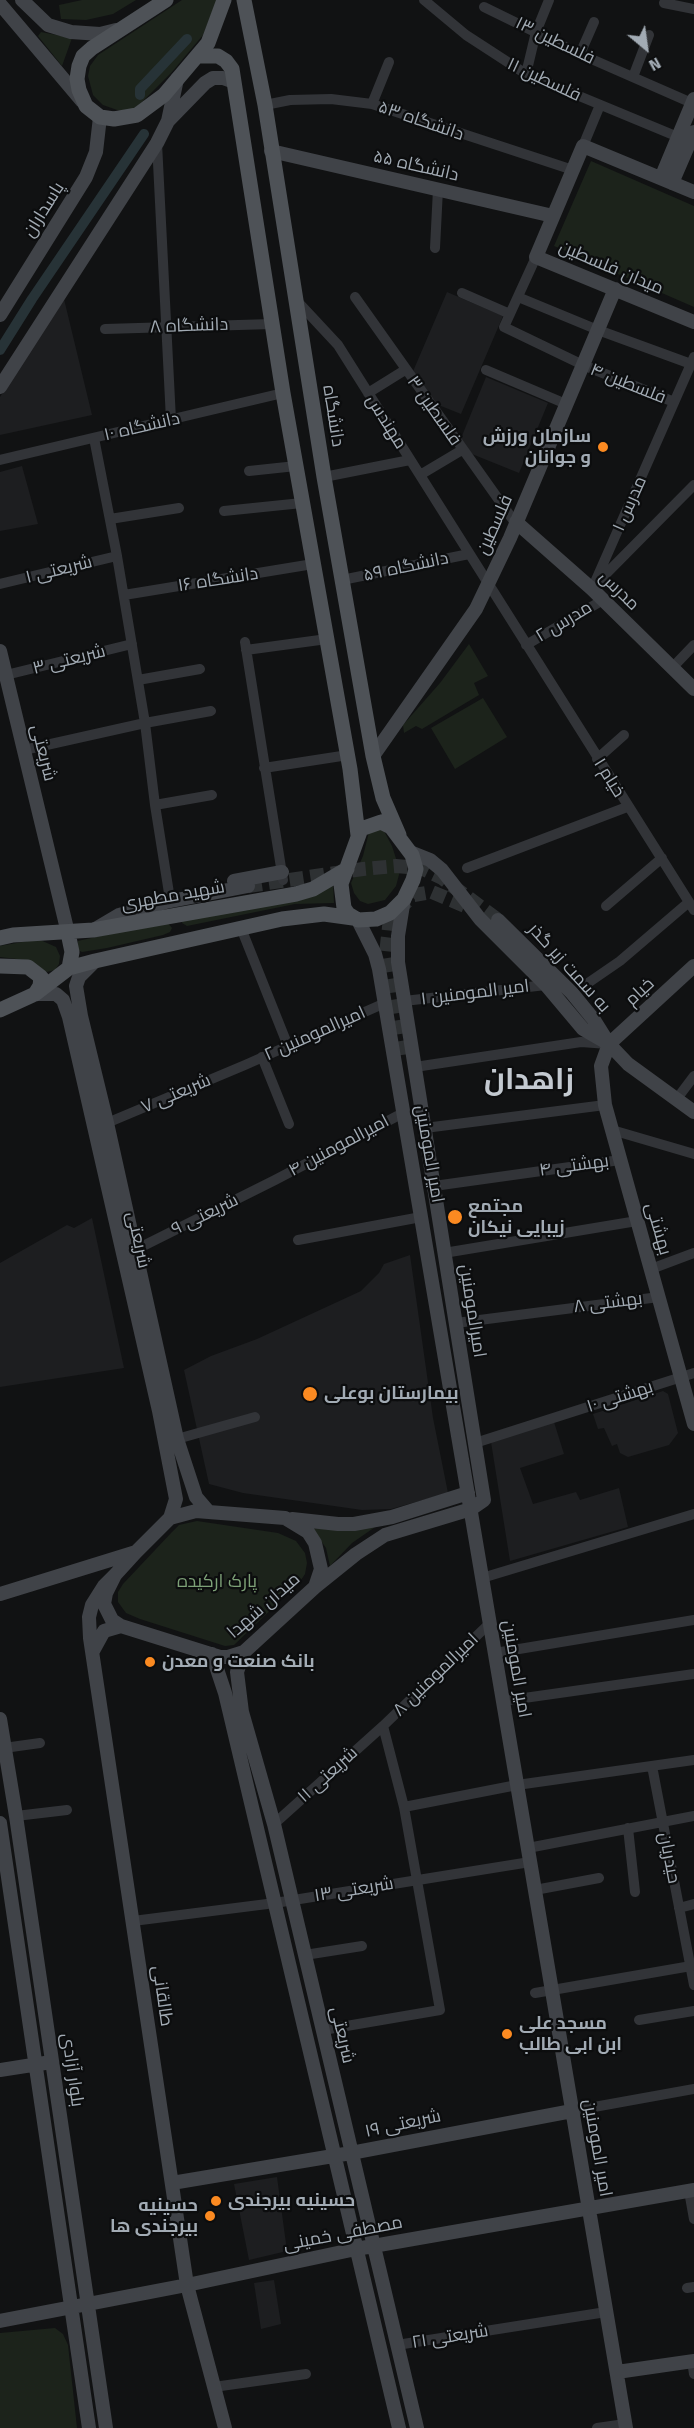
<!DOCTYPE html>
<html>
<head>
<meta charset="utf-8">
<style>
  body { margin:0 }
  #map { position:relative; width:694px; height:2428px; overflow:hidden; background:#111213; font-family:"Fira Sans",sans-serif }
  canvas { display:block }
  .north { position:absolute; left:616px; top:18px; width:60px; height:60px; -webkit-text-stroke:4px #0c0d0e; paint-order:stroke; rotate:151deg; font-size:16px; font-weight:700; line-height:24px; text-align:center; color:#a2abb4 }
  .north::after { content:''; display:block; margin:auto; width:21px; height:27px; background:#a2abb4; clip-path:polygon(50% 0,100% 100%,50% 72%,0 100%) }
</style>
</head>
<body>
<div id="map">
<canvas width="694" height="2428"></canvas>
<div class="north">N</div>
</div>
<script>
const c = document.querySelector('canvas').getContext('2d');
c.lineJoin = 'round';
function fillPath(path, color) { c.fillStyle = color; c.fill(path, 'evenodd'); }
const poly = rows => new Path2D(rows.map(r => 'M' + r).join(''));
function strokePath(path, color, width, dash) { c.strokeStyle = color; c.lineWidth = width; c.lineCap = dash ? 'butt' : 'round'; c.setLineDash(dash || []); c.stroke(path); }
function drawText(font, color, halo, rows, align = 'center') {
  c.font = font + ' "Fira Sans",Cairo,sans-serif'; c.lineWidth = 4.5; c.setLineDash([]); c.textBaseline = 'middle'; c.strokeStyle = halo; c.fillStyle = color; for (const [text, x, y, turn = 0] of rows) {
    c.save(); c.translate(x, y); c.rotate((+turn || 0) * Math.PI / 180); c.textAlign = isNaN(turn) ? turn : align; if (halo) c.strokeText(text, 0, 0); c.fillText(text, 0, 0); c.restore();
  }
}
fillPath(poly([
  [447,292,503,316,461,414,436,404,411,376],
  [64,299,92,415,0,435,0,397],
  [486,377,548,403,519,473,457,448],
  [22,466,38,524,0,531,0,472],
  [92,1218,124,1368,0,1387,0,1263,67,1225,74,1228],
  [410,1255,433,1418,448,1493,391,1509,362,1510,243,1493,209,1484,184,1370,211,1356,257,1339,361,1291,379,1273,384,1264],
  [663,1391,668,1394,678,1433,669,1445,628,1457,620,1453,617,1444,612,1446,604,1428,598,1429,593,1414],
  [554,1422,564,1454,520,1468,533,1504,576,1492,580,1500,619,1488,628,1527,510,1561,491,1442],
  [277,2177,287,2251,249,2260,234,2184],
  [274,2280,281,2324,261,2329,254,2283]
]), '#1d1e20');
fillPath(poly([
  [82,0,136,0,113,14,86,20,61,19,59,5],
  [182,0,217,0,203,35,172,72,140,104,132,110,120,111,103,105,93,95,88,76,90,66,98,55],
  [41,32,72,38,62,66,38,36],
  [591,161,694,206,694,307,554,246],
  [469,644,488,676,474,683,479,695,422,729,416,726,404,733,403,725,440,683],
  [483,698,507,737,455,769,431,728],
  [378,826,384,831,392,846,400,871,396,886,385,900,368,904,360,901,354,893,351,883,363,856,369,832],
  [333,882,334,903,295,904,187,926,182,923,183,919],
  [167,922,172,928,170,932,163,935,107,948,82,952,78,950,78,941,82,940],
  [38,939,56,947,60,956,59,964,55,970,47,972,25,960,0,957,0,946],
  [197,1521,278,1533,296,1541,305,1553,307,1563,305,1574,299,1583,234,1645,225,1646,140,1619,126,1613,118,1602,118,1592,123,1584,172,1532,179,1525],
  [378,1525,352,1543,330,1566,326,1548,312,1528,350,1531],
  [55,2328,63,2334,68,2345,77,2428,0,2428,0,2333]
]), '#1c231b');
strokePath(poly([
  [140,95,140,89,187,39],
  [0,350,32,299,144,134]
]), '#273337', 10);
strokePath(poly([
  [248,886,363,869,396,866,421,868,442,878,498,920],
  [402,1055,386,954,389,927,399,909,414,895,432,892,477,911]
]), '#2e3133', 14, [14, 7]);
strokePath(poly([
  [424,0,466,35,526,74,683,139],
  [664,3,694,9],
  [484,7,580,54,694,104],
  [580,54,594,22],
  [526,74,536,32,549,0],
  [633,77,649,35],
  [372,104,389,62],
  [265,105,290,100,331,99,372,104,573,170],
  [157,143,171,420],
  [583,146,600,105],
  [435,248,438,189],
  [536,257,504,327,583,365,674,402],
  [462,293,510,314],
  [355,297,516,524],
  [518,297,598,330,691,364],
  [297,301,338,345,694,910],
  [105,329,272,324],
  [486,370,566,404],
  [368,393,405,370],
  [94,438,117,556,145,723,155,805,169,893],
  [0,460,283,393],
  [249,471,296,466],
  [420,475,462,450],
  [324,477,410,460],
  [224,511,302,503],
  [110,519,179,508],
  [342,580,469,554],
  [0,584,117,556],
  [596,584,694,485],
  [592,589,694,357],
  [124,595,313,564],
  [245,642,283,880],
  [526,645,603,600],
  [246,650,327,639],
  [672,668,694,645],
  [6,675,132,644],
  [138,680,200,669],
  [24,750,145,723,211,711],
  [597,759,624,735],
  [264,768,348,755],
  [155,805,212,795],
  [467,868,627,807],
  [606,906,662,858],
  [241,928,288,1046],
  [588,983,620,961,689,902],
  [404,1001,546,985],
  [262,1057,289,1124],
  [415,1067,581,1042,608,1044],
  [676,1100,694,1076],
  [107,1123,245,1065,385,1003],
  [425,1128,605,1105],
  [612,1130,694,1154],
  [434,1186,620,1160],
  [298,1240,421,1217],
  [135,1250,275,1180,403,1113],
  [444,1253,637,1221],
  [651,1269,694,1253],
  [456,1323,659,1297],
  [177,1439,255,1417],
  [475,1443,694,1373],
  [482,1578,694,1514],
  [495,1653,694,1620],
  [503,1701,694,1674],
  [4,1748,40,1743],
  [652,1766,694,1985],
  [404,1807,517,1785,694,1760],
  [16,1816,67,1810],
  [274,1824,383,1726,490,1623],
  [628,1828,635,1892],
  [528,1848,694,1816],
  [535,1890,599,1878],
  [679,1908,694,1904],
  [133,1921,275,1903,530,1862],
  [305,1955,362,1946],
  [535,1993,691,1966],
  [639,2020,694,2011],
  [323,2030,440,2010,404,1807,383,1726],
  [572,2111,694,2089],
  [689,2191,694,2219],
  [687,2288,694,2287],
  [397,2345,606,2312],
  [692,2361,694,2374],
  [214,2387,306,2374],
  [597,2428,625,2424]
]), '#323438', 10);
strokePath(poly([
  [22,0,48,25,71,32,100,34,116,30],
  [0,4,82,101],
  [168,121,205,83,213,78,223,78,234,82],
  [271,151,553,216],
  [661,178,694,99],
  [672,183,694,132],
  [694,192,583,146,536,257,694,322],
  [0,315,86,177,96,152,100,117],
  [0,387,157,143,168,121,177,79],
  [516,522,592,589,694,689],
  [0,651,68,933],
  [373,756,476,609,510,538,615,289],
  [410,852,430,860,442,870,480,919,546,985,583,1029,609,1044],
  [234,881,282,872],
  [358,920,375,954,379,969,626,2428],
  [498,920,572,993,594,1020,609,1044,628,1064,694,1112],
  [97,928,119,915,166,902,248,886],
  [95,961,79,977,76,986,81,1016,107,1123,177,1439,196,1497,208,1511],
  [35,994,56,994,63,1000,69,1017,159,1411,176,1499,170,1518],
  [609,1044,601,1066,605,1105,694,1424],
  [609,1044,694,966],
  [292,1519,338,1524,354,1524,392,1517,468,1493],
  [115,1575,104,1586,92,1605,89,1617,90,1638,187,2285,225,2428],
  [315,1587,356,1554,385,1535,471,1509,484,1500,398,962,398,936,404,899],
  [0,1594,136,1552,170,1518,196,1511,285,1518,308,1532,315,1543,321,1569,315,1587,244,1652,228,1657,220,1657,121,1626,112,1620,104,1604,106,1593,115,1575,136,1552],
  [93,1651,104,1631,121,1626],
  [244,1652,237,1672,242,1712,274,1824,417,2428],
  [212,1654,225,1693,399,2428],
  [0,1719,16,1816,106,2428],
  [0,1823,89,2428],
  [0,2070,45,2063],
  [172,2183,351,2153,572,2111],
  [0,2321,187,2285,356,2249,694,2190],
  [617,2372,694,2361]
]), '#404348', 14);
strokePath(poly([
  [166,0,92,48,83,56,79,66,77,79,79,90,86,106,100,117,114,119,137,115,164,95,208,43,224,0],
  [244,0,265,105,324,477,373,756,383,798,399,835],
  [198,56,218,56,226,61,232,69,283,393,350,769,358,835],
  [381,822,391,827,412,855,416,869,413,880,404,899,390,913,376,919,358,920,348,914,344,908,341,884,361,829,381,822],
  [68,933,72,952,69,968],
  [0,938,13,935,93,930,296,894,313,889,347,869],
  [0,966,28,967,41,977,40,986,35,994,0,1010],
  [35,994,69,968,95,961,282,919,324,914,353,918]
]), '#4e5257', 15);
for (const [x, y, r, color] of [
  [603,447,6,"#fb8a21"],
  [455,1217,8,"#fb8a21"],
  [310,1394,8,"#fb8a21"],
  [150,1662,6,"#fb8a21"],
  [507,2034,6,"#fb8a21"],
  [216,2201,6,"#fb8a21"],
  [210,2216,6,"#fb8a21"]
]) { const dot = new Path2D(); dot.arc(x, y, r, 0, 2 * Math.PI); c.fillStyle = color; c.fill(dot); strokePath(dot, '#0c0d0e', 2); }
drawText('18px', '#a2abb4', '#0c0d0e', [
  ["فلسطین ۱۳",555,41,26],
  ["فلسطین ۱۱",544,80,25],
  ["دانشگاه ۵۳",421,121,19],
  ["دانشگاه ۵۵",416,166,13],
  ["پاسداران",44,210,-58],
  ["میدان فلسطین",611,268,23],
  ["دانشگاه ۸",189,326,-2],
  ["فلسطین ۴",628,384,22],
  ["فلسطین ۳",434,411,55],
  ["دانشگاه",333,416,81],
  ["مهندس",386,422,58],
  ["دانشگاه ۱۰",142,427,-13],
  ["مدرس ۱",630,504,-66],
  ["فلسطین",495,525,-66],
  ["دانشگاه ۵۹",406,567,-12],
  ["شریعتی ۱",59,570,-14],
  ["دانشگاه ۱۶",218,580,-9],
  ["مدرس",619,591,44],
  ["مدرس ۲",564,622,-31],
  ["شریعتی ۳",69,660,-14],
  ["شریعتی",43,753,76],
  ["خیام ۱",609,778,58],
  ["شهید مطهری",173,896,-10],
  ["به سمت زیر گذر",569,968,48],
  ["خیام",640,992,-43],
  ["امیر المومنین ۱",475,993,-7],
  ["امیرالمومنین ۲",315,1034,-24],
  ["شریعتی ۷",176,1094,-23],
  ["امیرالمومنین ۴",339,1146,-28],
  ["امیر المومنین",429,1154,80],
  ["بهشتی ۴",574,1166,-8],
  ["شریعتی ۹",205,1215,-26],
  ["بهشتی",658,1229,74],
  ["شریعتی",138,1240,78],
  ["بهشتی ۸",608,1303,-7],
  ["امیرالمومنین",472,1311,81],
  ["بهشتی ۱۰",620,1397,-18],
  ["میدان شهدا",264,1606,-41],
  ["امیر المومنین",516,1669,80],
  ["امیرالمومنین ۸",436,1675,-44],
  ["شریعتی ۱۱",328,1775,-42],
  ["حیدریان",669,1858,79],
  ["شریعتی ۱۳",354,1890,-9],
  ["طالقانی",162,1996,82],
  ["شریعتی",342,2035,77],
  ["بلوار آزادی",72,2070,82],
  ["شریعتی ۱۹",403,2124,-12],
  ["امیر المومنین",597,2148,80],
  ["مصطفی خمینی",343,2234,-11],
  ["شریعتی ۲۱",450,2337,-9]
]);
drawText('bold 18px', '#a2abb4', '#0c0d0e', [
  ["سازمان ورزش",591,437,"right"],
  ["و جوانان",591,458,"right"],
  ["مجتمع",468,1207],
  ["زیبایی نیکان",468,1228],
  ["بیمارستان بوعلی",324,1394],
  ["بانک صنعت و معدن",162,1662],
  ["مسجد علی",519,2024],
  ["ابن ابی طالب",519,2045],
  ["حسینیه بیرجندی",228,2201],
  ["حسینیه",198,2206,"right"],
  ["بیرجندی ها",198,2227,"right"]
], 'left');
drawText('18px', '#7da177', '#0c0d0e', [
  ["پارک ارکیده",217,1582]
]);
drawText('bold 30px', '#c3c9d0', '#0c0d0e', [
  ["زاهدان",529,1081]
]);
</script>
</body>
</html>
